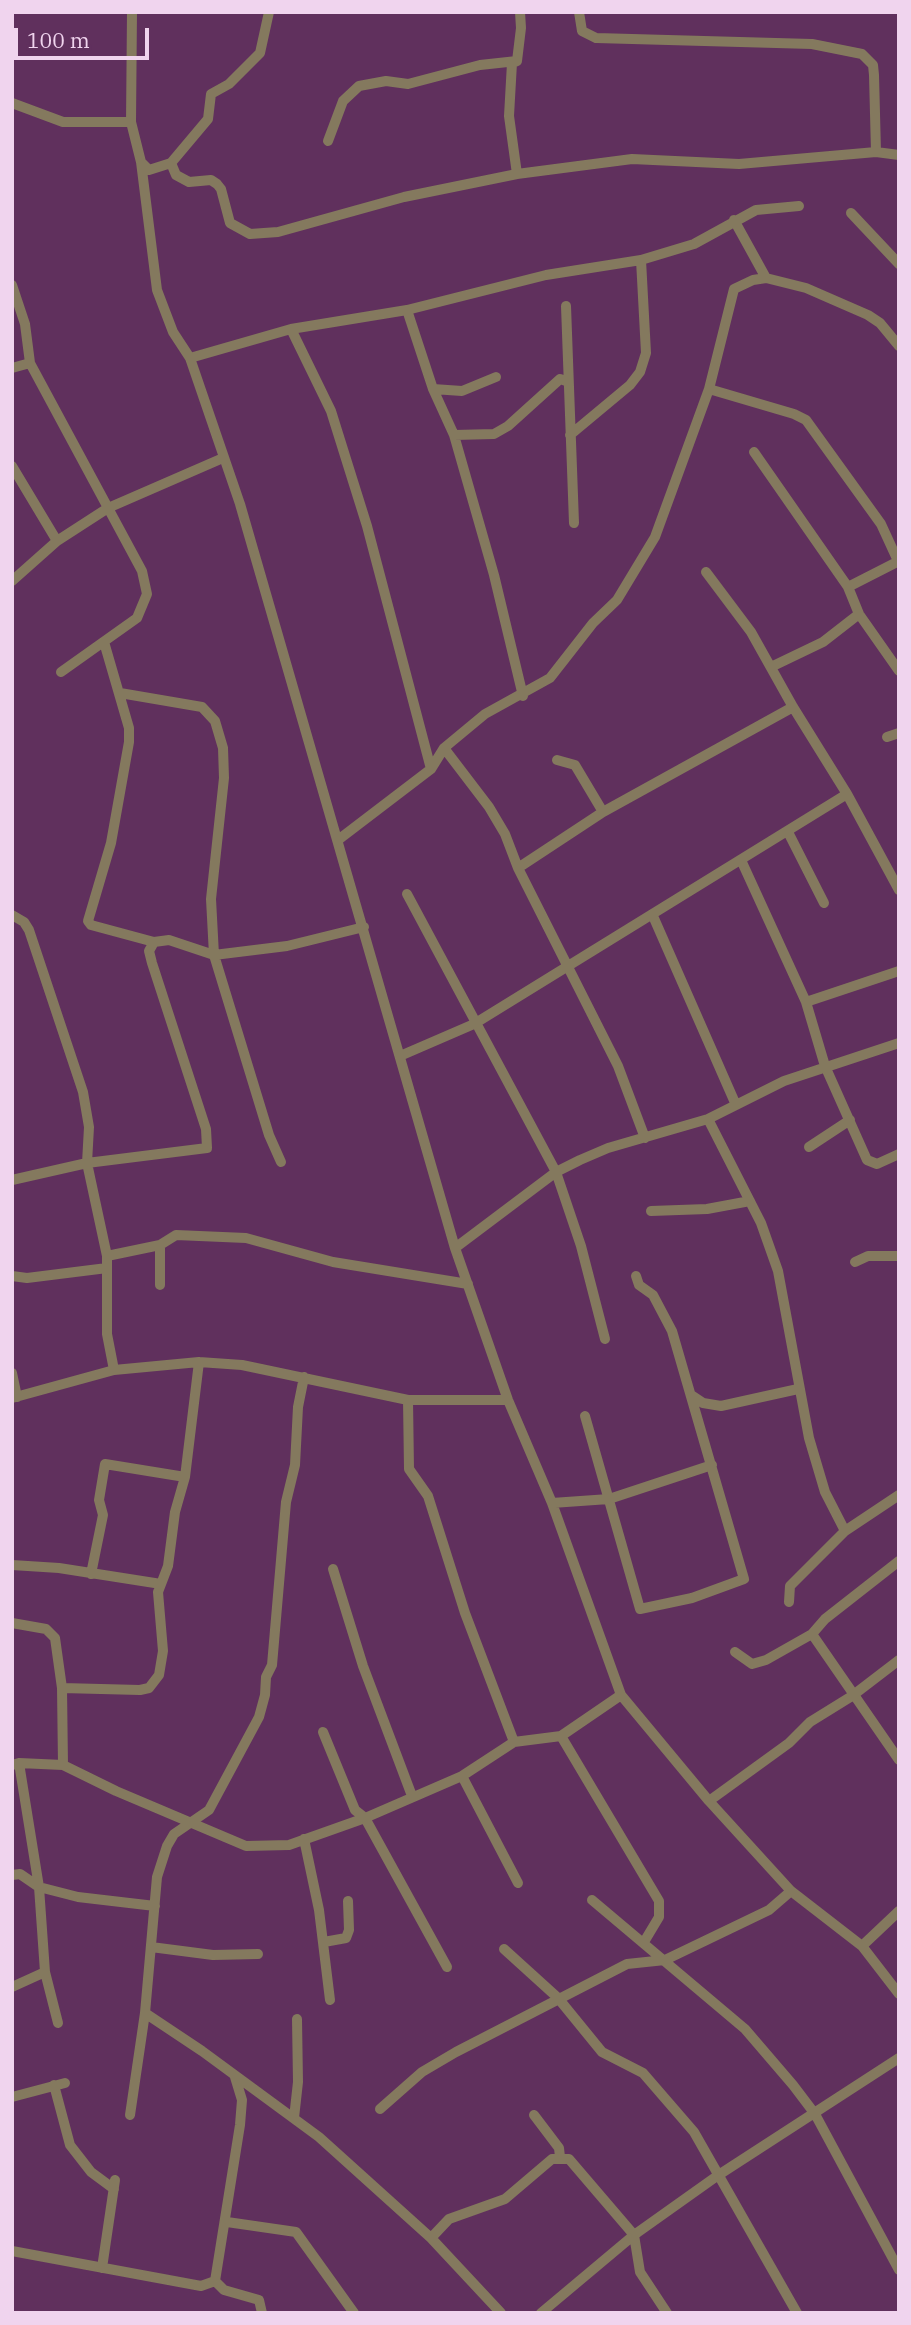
<!DOCTYPE html>
<html>
<head>
<meta charset="utf-8">
<style>
  body { margin:0 }
  #map { position:relative; width:911px; height:2325px; overflow:hidden; background:#60305d; font-family:"IBM Plex Serif",serif }
  canvas { display:block }
  .frame { position:absolute; inset:0; border:14px solid #f0d4ee; pointer-events:none }
  .scale { position:absolute; left:14px; top:28px; width:135px; height:32px; box-sizing:border-box; border:4px solid #f0d4ee; border-top:0; padding-left:9px; font-size:21px; line-height:24px; white-space:nowrap; color:#f0d4ee; -webkit-text-stroke:5px #60305d; paint-order:stroke }
</style>
</head>
<body>
<div id="map">
<canvas width="911" height="2325"></canvas>
<div class="frame"></div>
<div class="scale">100 m</div>
</div>
<script>
const c = document.querySelector('canvas').getContext('2d');
c.lineJoin = 'round';
const poly = rows => new Path2D(rows.map(r => 'M' + r).join(''));
function strokePath(path, color, width, dash) { c.strokeStyle = color; c.lineWidth = width; c.lineCap = dash ? 'butt' : 'round'; c.setLineDash(dash || []); c.stroke(path); }
strokePath(poly([
  [132,12,131,122,141,162,157,290,173,332,190,358,240,504,455,1248,508,1400,552,1503,621,1695,709,1801,791,1891,862,1946,899,1994],
  [269,12,260,53,229,84,211,94,208,119,171,163,176,175,189,182,211,180,217,184,221,189,230,223,250,234,278,232,404,197,517,174,632,159,739,164,876,152,899,155],
  [579,12,582,31,596,38,812,44,862,54,873,65,874,75,876,152],
  [12,103,63,122,131,122],
  [328,141,343,101,359,86,386,81,408,84,480,65,517,61],
  [141,162,149,170,171,163],
  [517,174,509,116,512,63,517,61,521,28,520,12],
  [851,213,899,264],
  [734,220,766,278],
  [12,285,25,324,30,363,142,571,147,594,137,618,61,672],
  [566,306,574,523],
  [407,310,433,389,454,435,494,575,523,696],
  [291,329,331,411,367,526,431,769],
  [190,358,291,329,407,310,546,275,641,260,694,244,756,210,799,206],
  [12,368,30,363],
  [433,389,462,391,496,377],
  [709,389,794,414,806,420,881,524,898,561],
  [454,435,494,434,508,426,560,379,566,381],
  [570,435,630,385,640,372,646,353,641,260],
  [754,452,848,587,859,614,899,671],
  [12,466,57,541],
  [12,581,57,541,108,508,223,458],
  [848,587,899,561],
  [104,642,129,728,129,742,111,843,88,921,91,925,154,942],
  [773,666,823,642,859,614],
  [120,693,202,707,215,721,223,748,224,778,211,899,214,955,269,1135,281,1162],
  [887,737,899,733],
  [444,748,489,807,505,834,518,868],
  [557,760,575,765,603,812],
  [847,794,899,890],
  [788,832,824,903],
  [338,840,431,769,444,748,485,714,550,678,593,623,617,600,655,537,709,389,734,289,753,280,766,278,806,288,868,315,880,323,899,346],
  [741,860,806,1002,825,1066,867,1160,877,1164,899,1154],
  [407,894,556,1172,581,1246,605,1339],
  [12,915,24,922,29,930,83,1092,89,1127,87,1163,107,1256,107,1334,114,1370],
  [653,916,736,1105],
  [806,1002,899,971],
  [400,1056,474,1024,847,794,793,707,751,632,706,572],
  [708,1119,761,1223,778,1271,809,1438,825,1492,845,1531],
  [645,1138,618,1066,518,868,603,812,793,707],
  [809,1147,850,1120],
  [12,1180,87,1163,207,1148,206,1129,152,963,149,951,154,942,169,940,214,955,287,946,364,927],
  [651,1211,707,1209,750,1201],
  [455,1248,556,1172,580,1160,608,1148,708,1119,784,1081,899,1043],
  [107,1256,160,1245,176,1235,246,1238,333,1262,468,1284],
  [855,1262,868,1256,899,1256],
  [12,1276,27,1278,107,1268],
  [160,1285,160,1245],
  [12,1373,17,1397,13,1395],
  [691,1395,703,1403,721,1406,798,1389],
  [12,1398,114,1370,199,1362,242,1365,408,1400,508,1400],
  [408,1400,409,1469,428,1496,465,1613,514,1742],
  [585,1416,640,1609,692,1598,744,1579,672,1331,653,1295,639,1285,636,1276],
  [552,1503,609,1499,712,1465],
  [12,1565,59,1568,161,1584],
  [333,1569,363,1666,412,1796],
  [91,1574,103,1515,99,1500,105,1464,185,1477],
  [789,1602,790,1586,845,1531,899,1495],
  [12,1623,46,1629,55,1638,62,1688,63,1765],
  [812,1634,899,1760],
  [735,1652,752,1664,766,1660,812,1634,825,1619,899,1561],
  [62,1688,140,1690,149,1688,159,1675,163,1651,158,1592,168,1566,175,1512,185,1477,199,1362],
  [323,1732,355,1810,365,1818,447,1967],
  [561,1736,659,1901,659,1917,644,1942],
  [19,1763,39,1887,45,1972,58,2023],
  [12,1765,19,1763,63,1765,116,1791,246,1846,289,1845,365,1818,462,1776,514,1742,561,1736,621,1695],
  [462,1776,518,1883],
  [709,1801,789,1743,810,1722,852,1696,899,1660],
  [304,1839,319,1910,330,2000],
  [12,1875,20,1874,39,1887,78,1897,155,1906],
  [592,1900,745,2029,793,2085,815,2114,899,2270],
  [324,1942,346,1938,349,1930,348,1901],
  [862,1946,899,1911],
  [151,1947,213,1955,258,1954],
  [504,1949,558,1998,602,2052,643,2073,694,2132,797,2313],
  [12,1987,45,1972],
  [145,2013,202,2051,319,2137,431,2238,501,2313],
  [235,2077,242,2100,240,2125,215,2281,224,2290,259,2300,262,2313],
  [54,2085,70,2145,91,2172,114,2189],
  [12,2097,65,2083],
  [380,2109,422,2072,456,2052,627,1964,665,1960,769,1910,791,1891],
  [130,2115,145,2013,157,1877,167,1846,174,1834,209,1810,259,1717,265,1695,266,1677,272,1665,286,1502,295,1465,298,1407,304,1377],
  [534,2115,559,2148,560,2157],
  [294,2118,298,2082,297,2019],
  [227,2222,296,2232,354,2313],
  [431,2238,449,2219,505,2199,552,2159,569,2159,634,2235,640,2272,667,2313],
  [12,2251,201,2286,215,2281],
  [102,2268,115,2180],
  [541,2313,634,2235,717,2176,899,2058]
]), '#84795e', 10);
</script>
</body>
</html>
